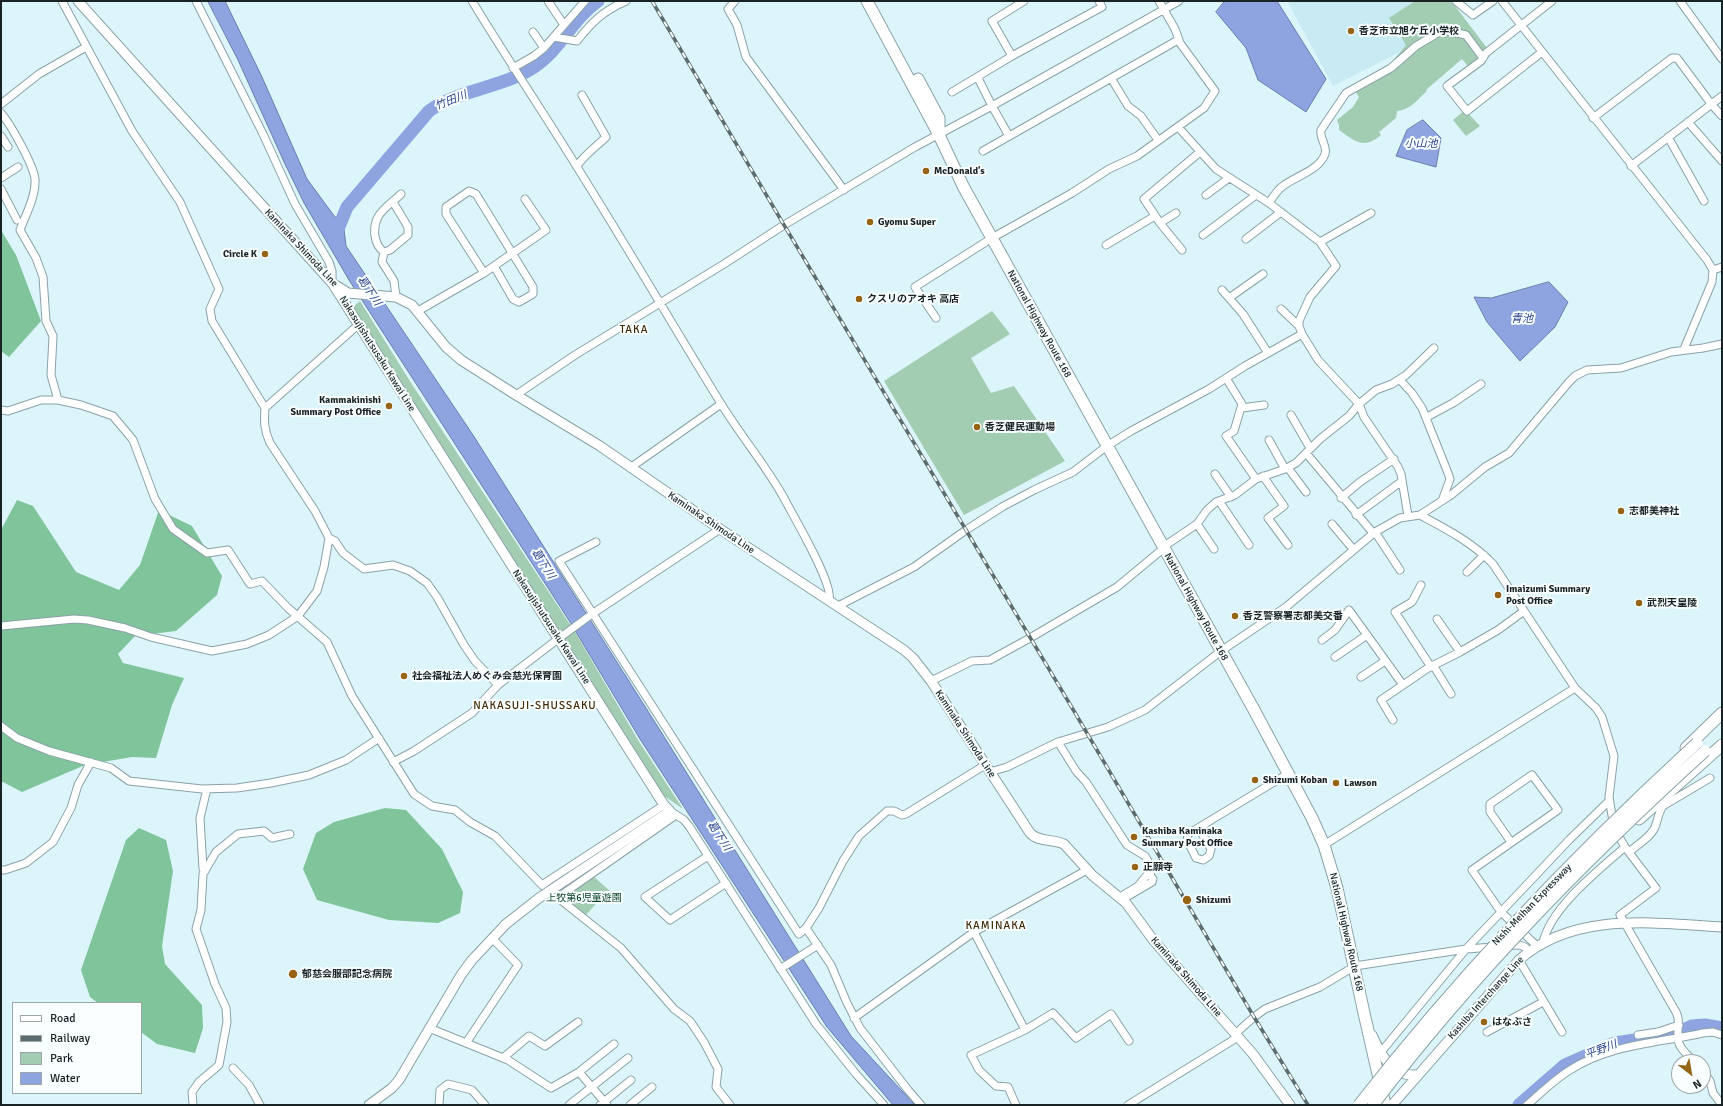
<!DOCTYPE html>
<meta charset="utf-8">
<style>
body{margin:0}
#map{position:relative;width:1723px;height:1106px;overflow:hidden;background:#dbf5fb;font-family:Signika,sans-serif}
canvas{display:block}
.frame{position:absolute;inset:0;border:2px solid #192325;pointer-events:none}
.legend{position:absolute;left:12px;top:1002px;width:130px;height:92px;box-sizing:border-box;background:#f9feff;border:1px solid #9fa6a8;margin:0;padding:5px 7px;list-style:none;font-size:12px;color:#192325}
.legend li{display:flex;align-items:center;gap:8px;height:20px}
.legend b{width:20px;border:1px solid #9fa6a8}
.north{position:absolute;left:1671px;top:1054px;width:40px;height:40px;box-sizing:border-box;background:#f9feff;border:1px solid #9fa6a8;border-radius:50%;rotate:149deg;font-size:11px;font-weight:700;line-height:16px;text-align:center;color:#192325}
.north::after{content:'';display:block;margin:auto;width:14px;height:18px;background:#956415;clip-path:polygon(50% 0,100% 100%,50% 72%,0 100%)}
</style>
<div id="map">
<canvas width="1723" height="1106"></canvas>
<div class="frame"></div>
<ul class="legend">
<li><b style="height:5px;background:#fff"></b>Road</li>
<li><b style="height:5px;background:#5c6c6f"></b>Railway</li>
<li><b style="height:11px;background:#a2cdb2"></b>Park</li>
<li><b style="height:11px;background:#8da4e1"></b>Water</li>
</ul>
<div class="north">N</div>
</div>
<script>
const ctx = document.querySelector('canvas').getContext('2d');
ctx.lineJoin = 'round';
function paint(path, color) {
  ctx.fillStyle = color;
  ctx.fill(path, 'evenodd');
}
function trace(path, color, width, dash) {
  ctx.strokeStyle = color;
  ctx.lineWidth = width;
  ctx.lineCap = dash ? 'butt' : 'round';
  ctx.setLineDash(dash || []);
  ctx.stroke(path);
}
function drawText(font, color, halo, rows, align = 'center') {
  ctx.font = font + ' Signika,"Noto Sans JP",sans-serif';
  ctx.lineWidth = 4;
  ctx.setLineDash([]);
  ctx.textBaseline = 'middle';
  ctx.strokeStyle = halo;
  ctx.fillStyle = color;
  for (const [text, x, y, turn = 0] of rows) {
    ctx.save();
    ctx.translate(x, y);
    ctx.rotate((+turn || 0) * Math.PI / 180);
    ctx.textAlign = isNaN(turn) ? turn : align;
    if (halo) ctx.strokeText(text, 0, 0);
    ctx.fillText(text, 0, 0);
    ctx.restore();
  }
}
const built = new Path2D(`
 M1287 1H1415L1389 18 1407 44 1398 53 1333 86Z`);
const green = new Path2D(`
 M1415 1H1450L1455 6 1487 48 1482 52 1479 59 1468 66 1462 59 1427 89 1426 92C1417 100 1410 110 1397 111L1396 118 1379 132 1381 135C1363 150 1355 141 1339 130V125L1337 120 1353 107 1359 97 1352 86 1385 70 1406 45 1389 18Z
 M1465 110 1480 126 1466 136 1453 120Z
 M360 301 413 386 575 632 638 740 683 809 660 793 354 309V306Z
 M992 311 1010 334 971 358 991 393 1014 386 1065 461 964 515 884 381Z
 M593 876 610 891 604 895 585 916 562 897Z`);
const forest = new Path2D(`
 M1 230 16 255 41 321 9 357 1 351Z
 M17 500 33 506 76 572 119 590 140 565 159 510 192 526 222 576 217 595 176 631 135 636 118 654 123 663 184 678 172 705 156 758 132 757 85 765 22 792 1 781V530Z
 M385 808 406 810 442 849 463 892 460 913 438 923 389 920 317 900 303 869 316 833 334 822Z
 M139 828 166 840 173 871 162 946 165 964 202 1005 203 1028 195 1053 157 1044 141 1032V1003H98L90 997 81 970 126 840Z`);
const water = new Path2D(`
 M208 1H225L262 77 307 179 335 217 346 219 344 229 346 246 473 435 658 727 851 1036 915 1105H893L827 1027 640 739 570 622 349 280 304 203 285 164 238 60Z
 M1225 1H1277L1326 79 1306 112 1258 80 1246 48 1216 12Z
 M1423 120 1441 138 1436 167 1396 156 1407 130Z
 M1549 282 1568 302 1555 327 1520 361 1487 322 1474 297 1491 298Z`);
const river = new Path2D(`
 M336 234 347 207 429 111C460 89 502 88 534 67 561 49 572 19 598 1
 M1519 1105 1565 1065 1615 1043 1674 1034 1692 1026 1705 1025 1722 1028`);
const minor = new Path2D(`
 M62 1 132 131 180 202 219 289 210 309 212 321 265 408
 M196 1 263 134 295 204 329 262 332 271V283
 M472 1C506 57 543 112 577 167 626 245 672 324 720 402 740 435 765 464 784 498 793 516 834 584 829 600
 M548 1 564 25
 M735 1 728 9 737 25 746 57 844 190
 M1456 1 1473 15 1493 1
 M1502 1 1707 260 1713 270 1712 282 1684 349
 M1680 1 1722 59
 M533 32 544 48
 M554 37 577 41C592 22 603 11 626 1
 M1542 52 1467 111 1447 86 1481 61 1486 53 1552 1
 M1012 56 992 21 1024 1
 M513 68 534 56 544 48 585 1
 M978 78 992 106 1009 136
 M1111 78 1128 106 1141 116 1158 140
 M952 92 1012 56 1102 7 1099 1
 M1 104 39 74 86 47
 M1 113C11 125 33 164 35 179 36 196 26 214 20 230L36 258 43 277 46 321 53 336 51 375 58 400
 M1593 118 1672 58H1677L1712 105 1722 116
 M1688 122 1722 161
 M1178 127 1216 169 1269 203 1320 242 1336 266 1310 297 1299 321V326L1302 334 1318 360 1359 404 1364 417 1398 467 1401 474 1408 516
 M1 136 8 147
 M1668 137 1704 201
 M983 151 1178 40
 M577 166C584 155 596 147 606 137L582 95
 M1631 166 1722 96
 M1 178 18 167
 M1 189 17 220
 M1206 195 1229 178
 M393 202 408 227V235L390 250 384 252C374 245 372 228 378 217 381 210 395 200 401 194
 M1269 203C1273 197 1277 190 1283 186 1294 177 1320 170 1325 154 1328 146 1319 139 1321 130L1346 93 1391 68 1416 46 1443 30 1466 35 1483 58
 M1160 223 1176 213
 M1203 235 1256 195
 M1246 239 1281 212
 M1320 242 1371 213
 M1106 245 1155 216
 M1182 250 1160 223 1144 199 1200 152
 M384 252 382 262 394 281 396 297
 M1713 270 1722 267
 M484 273 446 214V207L469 191 476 194 533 287V294L519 302 513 299 494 266
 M1222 290 1243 314 1268 353
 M1229 298 1263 274
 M1281 309 1299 326
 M418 311 484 273 546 230 525 199
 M936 318 915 287 992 238 1072 193 1109 169 1137 156 1204 108 1215 91 1180 43 1175 29 1159 1
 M1226 378 1242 404 1234 431 1226 436 1256 479
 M1400 380 1412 393 1422 408 1448 473 1450 479 1442 501
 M516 395 575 355 724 264 784 225 915 147 992 106 1179 1
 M1242 408 1264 405
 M1 410 8 411 41 400H58L81 405 113 416 133 440 155 499 173 529 207 553 228 550 250 584 262 581 288 608 327 642 352 696 414 794 432 806 455 810 470 822 495 836 542 885 621 948 674 1009 690 1021 704 1042 718 1069 716 1087 730 1105
 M1291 415 1310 448
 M1427 417 1453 403 1481 384
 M1269 440 1285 469
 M1306 453 1373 533
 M630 468 721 404
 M1288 468 1306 492
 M1215 474 1231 497
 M1263 476 1284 506 1268 518 1288 545
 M1341 498 1360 482 1394 459
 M1219 501 1249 545
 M1356 515 1402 481
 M1420 515C1446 529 1472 542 1493 564L1575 688 1596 708 1602 717 1614 756 1609 797 1614 828 1625 847 1656 888 1620 915 1676 1012C1681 1021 1677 1028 1678 1038 1678 1048 1688 1055 1694 1062
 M1197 524 1214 549
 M1332 524 1353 549
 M1375 532 1400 570
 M329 538 335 541 343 553 364 569 393 565 410 571 427 583 437 597 464 645 475 661 498 685
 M596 542 559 561 799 934 806 928 831 965 847 1003 860 1028 908 1090 921 1105
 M1163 547 1197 524 1207 510 1216 502 1235 495 1256 479 1285 469 1296 463 1320 439 1349 416 1359 404 1376 390 1392 384 1406 375 1434 348
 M1467 572 1484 555
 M1421 585 1412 602 1395 612 1431 667
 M838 606 914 567 966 530 1002 507 1034 490 1073 472 1107 446 1131 431 1209 389 1245 366 1302 334
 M1437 619 1460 652
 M1 626 74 619 88 620 125 628 151 637 212 651 247 644 269 635 298 616 317 591 324 567 329 538 315 511 270 443C264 430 264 421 265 408L358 325
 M1322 640 1335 630 1349 610 1403 685
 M1335 657 1367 635
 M1433 665 1451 694
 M1361 677 1385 661
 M931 681 972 661 990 660 1030 638 1117 587 1164 548
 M1393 720 1381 700 1428 668 1460 652 1498 630 1524 611
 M1 726 17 738 49 751 111 768 129 781 202 789 237 788 271 783 309 775 346 760 379 738
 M1058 742 1076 771 1086 782 1127 845 1145 856 1152 868 1150 875
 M393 762 414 751 472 713 498 685 558 639 592 614 720 529
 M990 772 1007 767 1058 742 1108 727 1145 710 1221 651 1286 607 1375 532 1400 518 1420 515 1451 495 1485 467 1509 453 1569 382 1575 376 1587 370 1621 368 1671 352 1703 348 1722 344
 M670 811 684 820 689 826 816 1024 856 1074 884 1105
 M1205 824 1201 832 1211 849 1209 856 1203 860 1196 858 1187 840 1188 834 1289 773
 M1511 842 1490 812V804L1532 775 1558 810 1472 870 1501 912 1537 946
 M1324 845 1575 688
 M1629 852C1637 845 1651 837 1655 827 1658 820 1658 813 1663 806L1710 778
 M708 856 645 897 670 920 726 883
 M1 870H5L26 863 53 842 71 808 78 785 91 762
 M205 871 203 869 200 818 207 789
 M542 885 664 805
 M1120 897 1138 886 1147 875H1150L1153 879 1152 882 1123 899
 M557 898 676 815
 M806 928 819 908 843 861 859 836 887 811H894L902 815 906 814 985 765
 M974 932 1025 1030
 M1543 943C1550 908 1599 870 1625 847
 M1506 946C1516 945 1523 943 1529 951
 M1519 960 1562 1032
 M780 969 818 945
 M854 1018 974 932 1087 870
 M429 1028 508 1060 551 1088 579 1072 607 1105
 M1487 1032 1543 1002
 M1235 1034 1254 1017 1265 1009 1320 987 1355 966 1466 949 1494 947
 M1638 1035 1658 1032 1679 1025
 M466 1043 518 965 492 938
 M1381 1052 1466 949 1569 840 1609 801
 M503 1058 529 1036 545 1046 578 1022
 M233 1068 249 1085 260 1105
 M1703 1071 1710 1081 1713 1093 1722 1105
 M579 1072 614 1044
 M193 1105 192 1092 199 1082 219 1065 227 1022 226 1008 215 984 196 929 201 910 203 874 216 852 238 834 264 831 272 838 290 834
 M439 1105 440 1090 448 1084 472 1090 485 1105
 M569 1105 628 1058
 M600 1105 631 1080
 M630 1105 652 1087
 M1016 1105 1008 1087 996 1086 979 1070 971 1055 1025 1030 1053 1013 1076 1038 1111 1014 1129 1041
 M1128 1105 1238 1037
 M1527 1105C1541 1093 1555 1079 1570 1070 1610 1044 1659 1043 1703 1033L1713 1032 1722 1035`);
const major = new Path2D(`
 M78 1 332 283 348 293 396 297 412 305 446 347 461 360 516 395 600 446 720 529 904 650 913 658 931 681 1030 833C1038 842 1053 839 1064 844L1092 875 1126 903 1154 941 1253 1054 1290 1105
 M334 286 664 805 670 811 572 876
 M1372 1035C1378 1049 1388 1070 1405 1074 1409 1075 1413 1075 1418 1075
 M369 1105 392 1088 399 1080 461 975 472 960 506 924
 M1392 1105 1519 960C1574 911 1654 923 1722 927`);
const highway = new Path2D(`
 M867 1 939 135 963 186 1253 708 1312 818 1324 845 1337 888 1364 1013 1385 1105
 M918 79 939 118V133
 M1686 748 1722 713
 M1639 819 1722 745`);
const rail = new Path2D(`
 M652 1 784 225 1071 706 1254 1017 1308 1105`);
const majorBridge = new Path2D(`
 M506 924 539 898 572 876`);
const highwayBridge = new Path2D(`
 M1359 1105C1461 974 1575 855 1697 743
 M1373 1105C1472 975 1584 861 1705 751`);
const markers = [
 [1351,31,4,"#956415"],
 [926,171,4,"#956415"],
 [870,222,4,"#956415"],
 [265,254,4,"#956415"],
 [859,299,4,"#956415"],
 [389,406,4,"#956415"],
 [977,427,4,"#956415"],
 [1621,511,4,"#956415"],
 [1498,595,4,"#956415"],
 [1639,603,4,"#956415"],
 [1235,616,4,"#956415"],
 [404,676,4,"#956415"],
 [1255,780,4,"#956415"],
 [1336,783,4,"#956415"],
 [1134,837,4,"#956415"],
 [1135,867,4,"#956415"],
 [1187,900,5,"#956415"],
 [293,974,5,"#956415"],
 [1484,1022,4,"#956415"]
];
const poiNames = [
 ["香芝市立旭ケ丘小学校",1359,31],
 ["McDonald's",934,171],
 ["Gyomu Super",878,222],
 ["Circle K",257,254,"right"],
 ["クスリのアオキ 高店",867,299],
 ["Kammakinishi",381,400,"right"],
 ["Summary Post Office",381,412,"right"],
 ["香芝健民運動場",985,427],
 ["志都美神社",1629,511],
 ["Imaizumi Summary",1506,589],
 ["Post Office",1506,601],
 ["武烈天皇陵",1647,603],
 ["香芝警察署志都美交番",1243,616],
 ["社会福祉法人めぐみ会慈光保育園",412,676],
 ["Shizumi Koban",1263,780],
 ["Lawson",1344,783],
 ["Kashiba Kaminaka",1142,831],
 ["Summary Post Office",1142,843],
 ["正願寺",1143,867],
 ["Shizumi",1196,900],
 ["郁慈会服部記念病院",302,974],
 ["はなぶさ",1492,1022]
];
const streetNames = [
 ["Kaminaka Shimoda Line",301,248,47],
 ["National Highway Route 168",1039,324,61],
 ["Nakasujishutsusaku Kawai Line",377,354,58],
 ["Kaminaka Shimoda Line",711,523,34],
 ["National Highway Route 168",1196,607,61],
 ["Nakasujishutsusaku Kawai Line",551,627,57],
 ["Kaminaka Shimoda Line",965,734,57],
 ["Nishi-Meihan Expressway",1532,905,-46],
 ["National Highway Route 168",1346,932,77],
 ["Kaminaka Shimoda Line",1186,977,49],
 ["Kashiba Interchange Line",1486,998,-48]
];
const parkNames = [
 ["上牧第6児童遊園",584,898]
];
const waterNames = [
 ["竹田川",451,101,-22],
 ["小山池",1421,144],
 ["葛下川",369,291,56],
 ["青池",1522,319],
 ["葛下川",543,564,58],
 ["葛下川",719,836,57],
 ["平野川",1601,1050,-21]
];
const neighbourhoodNames = [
 ["TAKA",634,330],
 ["NAKASUJI-SHUSSAKU",535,706],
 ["KAMINAKA",996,926]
];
paint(built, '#c8ebf3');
paint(green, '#a2cdb2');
paint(forest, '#7fc49a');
paint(water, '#8da4e1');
trace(water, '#6a7da9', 1);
trace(river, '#8da4e1', 13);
trace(minor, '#8aa2a7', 9);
trace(major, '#8aa2a7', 11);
trace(highway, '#8aa2a7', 13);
trace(minor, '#fff', 7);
trace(major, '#fff', 9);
trace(highway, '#fff', 11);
trace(rail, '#5c6c6f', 3.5);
trace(rail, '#f9feff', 2, [6]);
trace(majorBridge, '#8aa2a7', 11, []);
trace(highwayBridge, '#8aa2a7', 13, []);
trace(majorBridge, '#fff', 9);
trace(highwayBridge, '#fff', 11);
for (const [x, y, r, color] of markers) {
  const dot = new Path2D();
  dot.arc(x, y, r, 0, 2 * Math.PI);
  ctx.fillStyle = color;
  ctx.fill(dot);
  trace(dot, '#f9feff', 1.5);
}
drawText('bold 10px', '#192325', '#f9feff', poiNames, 'left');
drawText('10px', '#192325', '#f9feff', streetNames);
drawText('10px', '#023d22', '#f9feff', parkNames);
drawText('italic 11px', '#2b4088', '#f9feff', waterNames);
ctx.letterSpacing = '1px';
drawText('11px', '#402904', '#f9feff', neighbourhoodNames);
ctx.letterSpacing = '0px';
</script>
